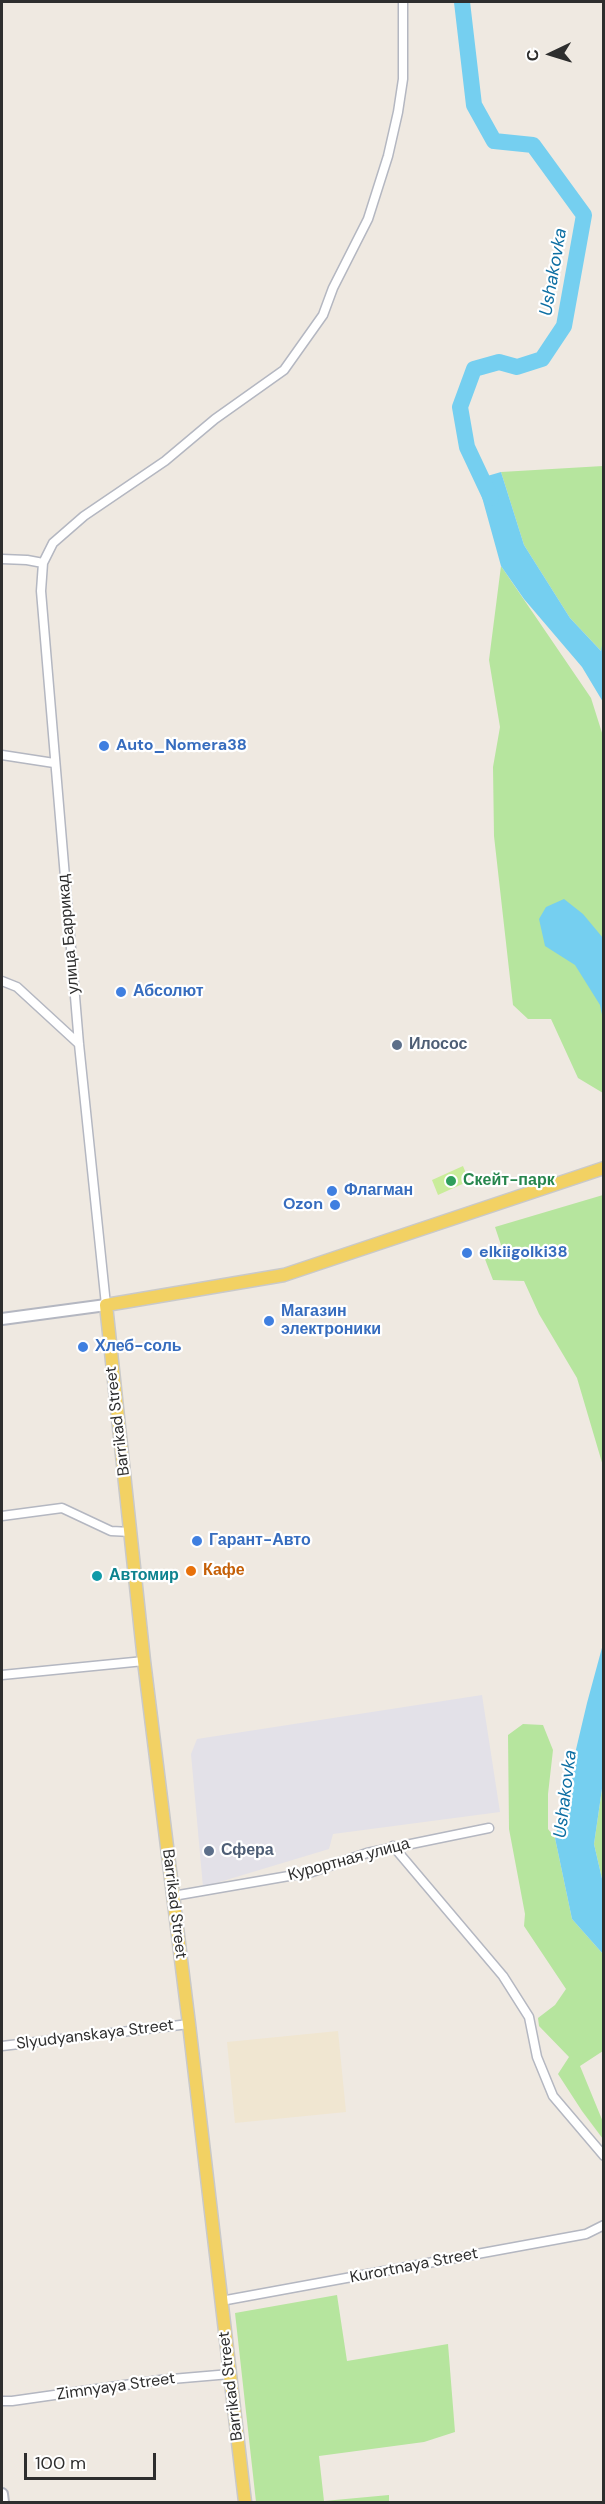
<!DOCTYPE html>
<meta charset="utf-8">
<style>
body{margin:0}
#map{position:relative;width:605px;height:2504px;overflow:hidden;background:#efe9e1;font-family:"DM Sans",sans-serif}
canvas{display:block}
.frame{position:absolute;inset:0;border:3px solid #2e2e2e;pointer-events:none}
.north{position:absolute;left:521px;top:24px;width:60px;height:60px;-webkit-text-stroke:4px #fff;paint-order:stroke;rotate:266deg;font-size:16px;font-weight:700;line-height:24px;text-align:center;color:#2e2e2e}
.north::after{content:'';display:block;margin:auto;width:21px;height:27px;background:#2e2e2e;clip-path:polygon(50% 0,100% 100%,50% 72%,0 100%)}
.scale{position:absolute;left:24px;top:2453px;width:132px;height:27px;box-sizing:border-box;border:3px solid #2e2e2e;border-top:0;padding-left:8px;font-size:18px;line-height:21px;white-space:nowrap;color:#2e2e2e;-webkit-text-stroke:4px #fff;paint-order:stroke}
</style>
<div id="map">
<canvas width="605" height="2504"></canvas>
<div class="frame"></div>
<div class="north">С</div>
<div class="scale">100 m</div>
</div>
<script>
const ctx = document.querySelector('canvas').getContext('2d');
ctx.lineJoin = 'round';
function paint(path, color) {
  ctx.fillStyle = color;
  ctx.fill(path, 'evenodd');
}
function trace(path, color, width, dash) {
  ctx.strokeStyle = color;
  ctx.lineWidth = width;
  ctx.lineCap = dash ? 'butt' : 'round';
  ctx.setLineDash(dash || []);
  ctx.stroke(path);
}
function drawText(font, color, halo, rows, align = 'center') {
  ctx.font = font + ' "DM Sans",sans-serif';
  ctx.lineWidth = 4.5;
  ctx.setLineDash([]);
  ctx.textBaseline = 'middle';
  ctx.strokeStyle = halo;
  ctx.fillStyle = color;
  for (const [text, x, y, turn = 0] of rows) {
    ctx.save();
    ctx.translate(x, y);
    ctx.rotate((+turn || 0) * Math.PI / 180);
    ctx.textAlign = isNaN(turn) ? turn : align;
    if (halo) ctx.strokeText(text, 0, 0);
    ctx.fillText(text, 0, 0);
    ctx.restore();
  }
}
const industrial = new Path2D(`
 M482 1695 500 1812 333 1834 329 1849 203 1887 191 1754 197 1739Z`);
const education = new Path2D(`
 M338 2031 346 2112 235 2123 227 2042Z`);
const green = new Path2D(`
 M603 466 604 640 602 652 570 618 524 545 501 472Z
 M501 566 591 698 603 736V1093L578 1078 551 1019H528L513 1005 494 836 493 767 500 727 489 660Z
 M603 1195H604L603 1466 577 1378 539 1314 524 1281 493 1280 483 1254 503 1251 495 1227Z
 M523 1724 543 1725 553 1750 548 1794V1829L555 1838 572 1919 603 1954V2051L580 2066 603 2122V2139L582 2111 558 2074 569 2057 539 2026 538 2018 555 2005 566 1989 524 1926 525 1914 509 1829 508 1735Z
 M603 1782V1883L594 1844Z
 M337 2295 347 2361 448 2344 455 2432 424 2442 319 2456 324 2501 389 2495V2502H256L235 2313Z`);
const pitch = new Path2D(`
 M463 1166 469 1181 438 1195 432 1180Z`);
const water = new Path2D(`
 M501 472 524 545 570 618 601 651 603 640V702L582 667 524 599 501 566 477 479Z
 M564 899 583 914 603 938V1020L600 1005 575 965 545 946 539 919 546 907Z
 M603 1644V1782L594 1844 603 1883V1954L572 1919 555 1838 587 1703Z`);
const river = new Path2D(`
 M462 2 474 105 494 141 533 145 584 215 564 326 542 359 517 367 499 362 474 369 460 407 467 447 491 498`);
const minor = new Path2D(`
 M2 559 27 560 43 563
 M2 755 54 763
 M2 981 17 987 79 1044
 M106 1305 79 1044 41 591 43 563 53 543 84 516 165 461 215 419 284 370 323 315 333 288 368 219 388 156 398 112 403 79V2
 M2 1516 62 1508 111 1531 131 1532
 M2 1675 144 1661
 M393 1846 503 1976 529 2017 537 2057 553 2096 604 2156
 M173 1896 312 1872 367 1853 489 1828
 M2 2046 189 2024
 M221 2301 586 2234 604 2225
 M2 2401H12L160 2380 230 2374`);
const tertiary = new Path2D(`
 M2 1319 106 1305
 M2 2494 3 2502`);
const primary = new Path2D(`
 M245 2502 189 2024 144 1661 106 1305 284 1275 604 1168`);
const markers = [
 [104,746,6,"#3f7fe0"],
 [121,992,6,"#3f7fe0"],
 [397,1045,6,"#5c6f8a"],
 [451,1181,6,"#2e9e5b"],
 [332,1191,6,"#3f7fe0"],
 [335,1205,6,"#3f7fe0"],
 [467,1253,6,"#3f7fe0"],
 [269,1321,6,"#3f7fe0"],
 [83,1347,6,"#3f7fe0"],
 [197,1541,6,"#3f7fe0"],
 [191,1571,6,"#e8710a"],
 [97,1576,6,"#0f9aa8"],
 [209,1851,6,"#5c6f8a"]
];
const shopNames = [
 ["Auto_Nomera38",116,746],
 ["Абсолют",133,992],
 ["Флагман",344,1191],
 ["Ozon",323,1205,"right"],
 ["elkiigolki38",479,1253],
 ["Магазин",281,1312],
 ["электроники",281,1330],
 ["Хлеб-соль",95,1347],
 ["Гарант-Авто",209,1541]
];
const streetNames = [
 ["улица Баррикад",69,934,-95],
 ["Barrikad Street",118,1421,-97],
 ["Курортная улица",349,1860,-15],
 ["Barrikad Street",174,1904,83],
 ["Slyudyanskaya Street",95,2035,-7],
 ["Kurortnaya Street",414,2266,-11],
 ["Barrikad Street",231,2386,-97],
 ["Zimnyaya Street",116,2387,-8]
];
const serviceNames = [
 ["Илосос",409,1045],
 ["Сфера",221,1851]
];
const leisureNames = [
 ["Скейт-парк",463,1181]
];
const foodNames = [
 ["Кафе",203,1571]
];
const cultureNames = [
 ["Автомир",109,1576]
];
const waterNames = [
 ["Ushakovka",554,272,-80],
 ["Ushakovka",566,1794,-83]
];
paint(industrial, '#e3e1e8');
paint(education, '#f0e6d1');
paint(green, '#b6e59e');
paint(pitch, '#c9ec9a');
paint(water, '#75cff0');
trace(river, '#75cff0', 16);
trace(minor, '#b4b7c1', 11);
trace(tertiary, '#b4b7c1', 14);
trace(primary, '#c9c9c9', 15);
trace(minor, '#fff', 8);
trace(tertiary, '#fff', 10);
trace(primary, '#f2d163', 12);
for (const [x, y, r, color] of markers) {
  const dot = new Path2D();
  dot.arc(x, y, r, 0, 2 * Math.PI);
  ctx.fillStyle = color;
  ctx.fill(dot);
  trace(dot, '#fff', 2);
}
drawText('bold 16px', '#366cbe', '#fff', shopNames, 'left');
drawText('16px', '#2e2e2e', '#fff', streetNames);
drawText('bold 16px', '#4e5e75', '#fff', serviceNames, 'left');
drawText('bold 16px', '#27864d', '#fff', leisureNames, 'left');
drawText('bold 16px', '#c56008', '#fff', foodNames, 'left');
drawText('bold 16px', '#0d838f', '#fff', cultureNames, 'left');
drawText('italic 18px', '#0d6fa3', '#fff', waterNames);
</script>
